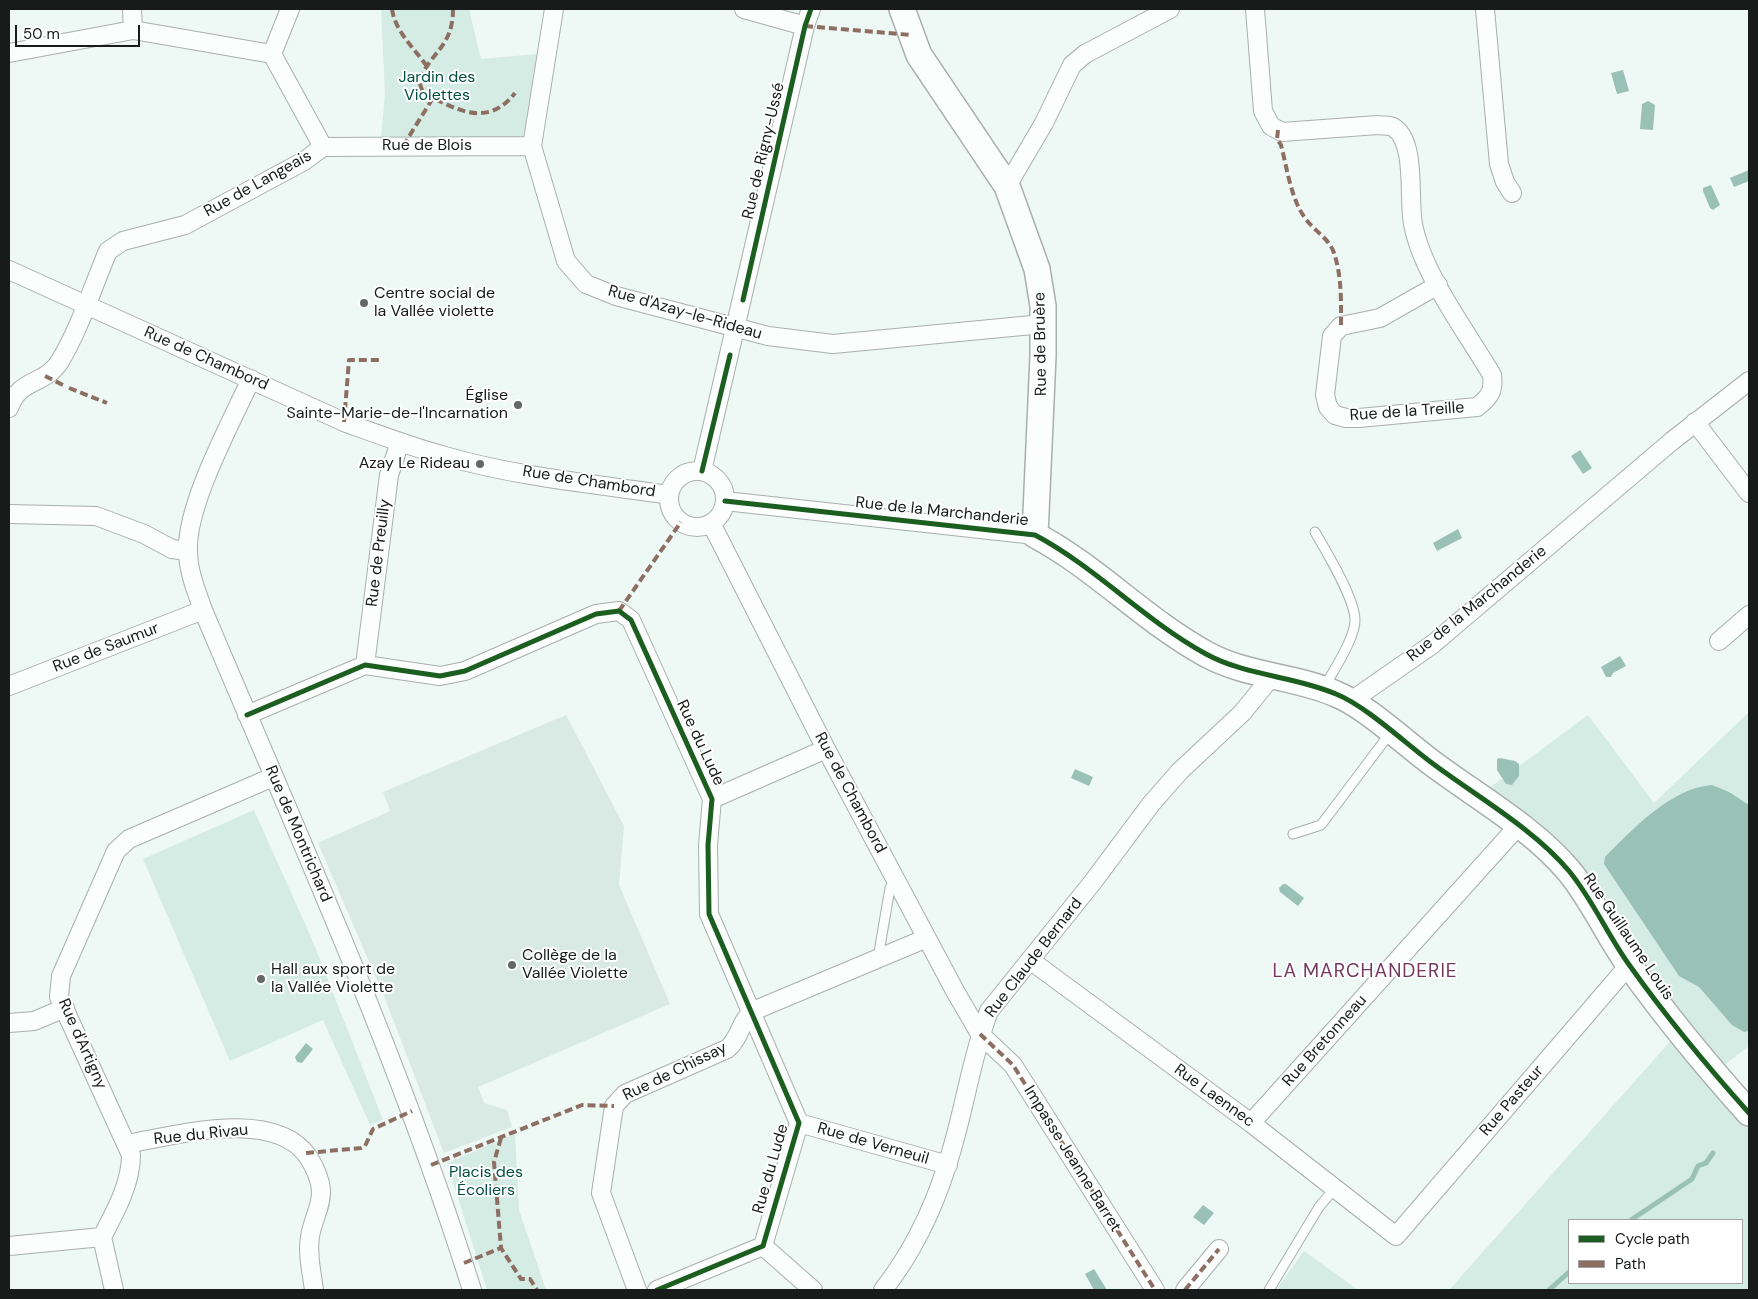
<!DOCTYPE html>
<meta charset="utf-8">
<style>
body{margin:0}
#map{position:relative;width:1758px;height:1299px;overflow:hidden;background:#eef8f4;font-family:"DM Sans",sans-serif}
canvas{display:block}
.frame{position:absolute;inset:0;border:10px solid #171c1a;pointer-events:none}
.legend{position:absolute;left:1568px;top:1219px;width:175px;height:65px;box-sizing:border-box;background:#fff;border:1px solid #a2a4a3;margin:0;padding:6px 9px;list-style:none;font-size:15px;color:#171c1a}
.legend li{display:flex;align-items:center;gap:10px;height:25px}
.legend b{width:25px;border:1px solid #a2a4a3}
.scale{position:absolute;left:15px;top:25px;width:125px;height:22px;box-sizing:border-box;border:2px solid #171c1a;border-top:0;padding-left:6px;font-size:15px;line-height:18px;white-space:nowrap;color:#171c1a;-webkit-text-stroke:4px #fff;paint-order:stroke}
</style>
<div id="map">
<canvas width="1758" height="1299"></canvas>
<div class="frame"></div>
<ul class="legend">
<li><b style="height:6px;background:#1b5e20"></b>Cycle path</li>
<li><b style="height:6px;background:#8d6e63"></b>Path</li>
</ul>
<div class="scale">50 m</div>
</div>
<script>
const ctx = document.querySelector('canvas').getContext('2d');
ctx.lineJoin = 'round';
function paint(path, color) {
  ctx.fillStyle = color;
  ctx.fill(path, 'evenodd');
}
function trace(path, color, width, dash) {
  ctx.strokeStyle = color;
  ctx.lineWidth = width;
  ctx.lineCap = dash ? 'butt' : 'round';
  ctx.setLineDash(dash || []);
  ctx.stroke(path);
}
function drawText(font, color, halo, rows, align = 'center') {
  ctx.font = font + ' "DM Sans",sans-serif';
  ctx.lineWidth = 4;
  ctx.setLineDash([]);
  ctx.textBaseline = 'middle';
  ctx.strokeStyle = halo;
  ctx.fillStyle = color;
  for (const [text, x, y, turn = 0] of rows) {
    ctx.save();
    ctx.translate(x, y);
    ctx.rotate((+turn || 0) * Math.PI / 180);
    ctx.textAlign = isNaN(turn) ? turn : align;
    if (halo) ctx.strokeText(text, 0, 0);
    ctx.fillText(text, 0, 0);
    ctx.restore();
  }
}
const built = new Path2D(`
 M566 715 624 826 619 885 670 1004 478 1087 484 1103 507 1110 512 1127 444 1153 386 1001 318 843 390 811 383 792Z`);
const green = new Path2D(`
 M381 9H469L481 59 538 54 523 139 381 138 385 94Z
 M1749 712V1046L1714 1073 1590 903 1477 797 1588 715 1654 803Z
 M254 810 311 937 383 1120 370 1125 323 1020 230 1061 143 859Z
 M1675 1036 1749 1123V1290H1449ZM1569 1220H1742V1283H1569Z
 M515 1134 519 1210 546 1290H487L447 1163Z
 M1304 1251 1358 1290H1276Z`);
const water = new Path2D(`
 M1623 70 1629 91 1617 94 1611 73Z
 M1648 101 1655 105 1653 130 1640 129 1642 104Z
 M1749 170V181L1734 187 1730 178Z
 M1711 185 1720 205 1713 210 1710 208 1703 191V188Z
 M1580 450 1592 468 1583 474 1571 456Z
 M1458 529 1462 538 1437 551 1433 543Z
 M1620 656 1626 666 1613 673 1611 677H1606L1601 667Z
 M1500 758 1515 761 1519 764V776L1512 785 1506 784 1497 770V759Z
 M1075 769 1093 777 1089 786 1071 778Z
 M1712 785 1729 792 1749 805V1031L1744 1032 1732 1025 1699 987 1679 976 1604 864 1605 857C1633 829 1671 788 1712 785Z
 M1283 884H1286L1304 898 1298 906 1280 892 1279 888Z
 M306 1043 313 1049 302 1063 297 1062 295 1057Z
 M1203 1205 1214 1213 1204 1225 1193 1217Z
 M1094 1269 1107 1290H1094L1085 1274Z`);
const stream = new Path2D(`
 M1631 1220 1692 1179 1698 1166 1706 1163 1713 1153
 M1549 1290 1569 1272`);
const lane = new Path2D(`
 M1315 532C1326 551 1354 597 1355 619 1356 637 1333 671 1324 688
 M1293 834 1321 825 1391 732
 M878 958 890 888 896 880
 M1269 1290 1319 1207 1335 1188`);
const street = new Path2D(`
 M132 9 133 30
 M554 9 532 146 566 261 586 284 616 296 768 336 833 344 1043 324
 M744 9 805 26
 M1255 9 1263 111 1271 126 1282 132 1378 125C1382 126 1389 125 1393 127 1417 141 1408 199 1413 224 1422 273 1466 331 1492 375 1494 391 1490 397 1477 407L1359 418H1346L1335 415 1328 407 1325 395 1332 336 1341 326 1380 318 1438 285
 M1485 9 1499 164 1505 182 1512 193
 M9 53 133 30 272 54 323 147 304 161 185 225 123 241 108 251C93 286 80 328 60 361 45 386 20 377 9 408
 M272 54 290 9
 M323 147 532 146
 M1007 186 1044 123 1072 65 1085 54 1170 9
 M9 270 344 422C377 434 411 447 445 456 517 477 595 484 669 495
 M251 379C231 423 186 505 188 551 188 571 196 590 203 610 298 835 399 1057 472 1290
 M1695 422 1749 493
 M702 471 805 26 811 9
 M669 499a28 28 0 1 1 56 0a28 28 0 1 1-56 0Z
 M725 501 1035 535
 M9 514 96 516 144 534 172 549 188 551
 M711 523 826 749 955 991 980 1034 1013 1065 1155 1290
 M1719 641 1749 615
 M365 665 389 475 400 442
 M9 686 203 610
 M1351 701 1433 644 1672 441 1749 381
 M247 715 365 665 440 676 465 671 596 614 619 611 631 620 712 799 708 845 709 914 799 1123 763 1246 657 1290
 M712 799 826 749
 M1030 960 1251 1123 1396 1236 1629 965
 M9 1023 34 1021 65 1008
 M799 1123 948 1165
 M1251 1123 1519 825
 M127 1144C177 1135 276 1107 309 1158 315 1168 320 1178 321 1190 322 1206 312 1221 310 1237 307 1254 312 1274 314 1290
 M9 1246 102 1237
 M763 1246 813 1290
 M114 1290 102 1237C115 1212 131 1184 131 1155L59 997 61 976 116 851 129 839 273 777
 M637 1290 601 1193 614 1106 625 1094 727 1049C740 1039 740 1021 753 1011L927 938
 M883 1290C912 1253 933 1210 947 1165 964 1115 970 1061 989 1011L1092 883 1151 804 1180 771 1242 713 1273 675
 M1185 1290 1219 1249`);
const secondary = new Path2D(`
 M902 9 919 55 1007 186 1037 269 1043 306V356L1035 535C1097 568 1144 620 1206 654 1246 676 1295 676 1336 694 1366 706 1405 743 1432 763 1476 796 1534 829 1569 871 1593 900 1608 936 1630 966 1667 1018 1707 1066 1749 1113`);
const quiet = new Path2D(`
 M392 9C395 31 413 47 426 65
 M453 9C453 47 432 50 419 81L423 93C456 109 487 129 515 93
 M805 26 911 35
 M1278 130 1277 139 1281 145C1287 168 1291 199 1305 218 1314 231 1329 238 1334 253 1342 277 1341 302 1341 326
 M403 146 433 98
 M45 376 63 385
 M69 388 107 403
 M344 422 349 360H379
 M619 611 681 522
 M980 1034 1013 1065 1155 1290
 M501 1138 494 1162 501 1248 521 1279H530L537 1290
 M306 1153 361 1148 365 1146 373 1129 412 1111
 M431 1165 582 1105 614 1106
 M464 1263 501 1248
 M1185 1290 1219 1249`);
const cycleway = new Path2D(`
 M743 300 805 26 811 9
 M702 471 730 355
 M725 501 1035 535C1097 568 1144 620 1206 654 1246 676 1295 676 1336 694 1366 706 1405 743 1432 763 1476 796 1534 829 1569 871 1593 900 1608 936 1630 966 1667 1018 1707 1066 1749 1113
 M247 715 365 665 440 676 465 671 596 614 619 611 631 620 712 799 708 845 709 914 799 1123 763 1246 657 1290`);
const markers = [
 [364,303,5,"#626966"],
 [518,405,5,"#626966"],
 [480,464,5,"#626966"],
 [512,965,5,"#626966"],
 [261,979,5,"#626966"]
];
const parkNames = [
 ["Jardin des",437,78],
 ["Violettes",437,96],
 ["Placis des",486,1173],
 ["Écoliers",486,1191]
];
const streetNames = [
 ["Rue de Blois",427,146],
 ["Rue de Rigny-Ussé",764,151,-77],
 ["Rue de Langeais",258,184,-29],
 ["Rue d'Azay-le-Rideau",685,313,16],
 ["Rue de Bruère",1041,344,-91],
 ["Rue de Chambord",206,359,24],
 ["Rue de la Treille",1407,412,-4],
 ["Rue de Chambord",589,482,9],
 ["Rue de la Marchanderie",942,512,6],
 ["Rue de Preuilly",379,553,-83],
 ["Rue de la Marchanderie",1477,604,-39],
 ["Rue de Saumur",106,648,-21],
 ["Rue du Lude",700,743,65],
 ["Rue de Chambord",850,793,62],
 ["Rue de Montrichard",298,834,67],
 ["Rue Guillaume Louis",1628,937,56],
 ["Rue Claude Bernard",1034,958,-52],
 ["Rue Bretonneau",1325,1041,-48],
 ["Rue d'Artigny",82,1044,66],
 ["Rue de Chissay",675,1072,-26],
 ["Rue Laennec",1214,1096,36],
 ["Rue Pasteur",1512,1101,-49],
 ["Rue du Rivau",201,1135,-6],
 ["Rue de Verneuil",873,1144,16],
 ["Impasse Jeanne Barret",1072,1159,58],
 ["Rue du Lude",771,1169,-74]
];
const poiNames = [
 ["Centre social de",374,294],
 ["la Vallée violette",374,312],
 ["Église",508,396,"right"],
 ["Sainte-Marie-de-l'Incarnation",508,414,"right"],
 ["Azay Le Rideau",470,464,"right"],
 ["Collège de la",522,956],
 ["Vallée Violette",522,974],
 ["Hall aux sport de",271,970],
 ["la Vallée Violette",271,988]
];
const quarterNames = [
 ["LA MARCHANDERIE",1365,972]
];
paint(built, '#d9eae4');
paint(green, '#d5ece4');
paint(water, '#99c1b5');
trace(stream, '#99c1b5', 5);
trace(lane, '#a9afad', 11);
trace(street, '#a9afad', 20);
trace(secondary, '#a9afad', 28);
trace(lane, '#fcfefd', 9);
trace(street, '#fcfefd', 18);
trace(secondary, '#fcfefd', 25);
trace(quiet, '#8d6e63', 4, [8, 4]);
trace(cycleway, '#1b5e20', 5);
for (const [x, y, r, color] of markers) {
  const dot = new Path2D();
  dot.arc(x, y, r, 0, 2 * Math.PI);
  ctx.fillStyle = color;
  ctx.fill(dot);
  trace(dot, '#fff', 2);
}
drawText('16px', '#004f40', '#fff', parkNames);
drawText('16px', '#171c1a', '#fff', streetNames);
drawText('16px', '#171c1a', '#fff', poiNames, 'left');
ctx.letterSpacing = '1px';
drawText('19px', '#74375e', '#fff', quarterNames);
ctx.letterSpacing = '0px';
</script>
